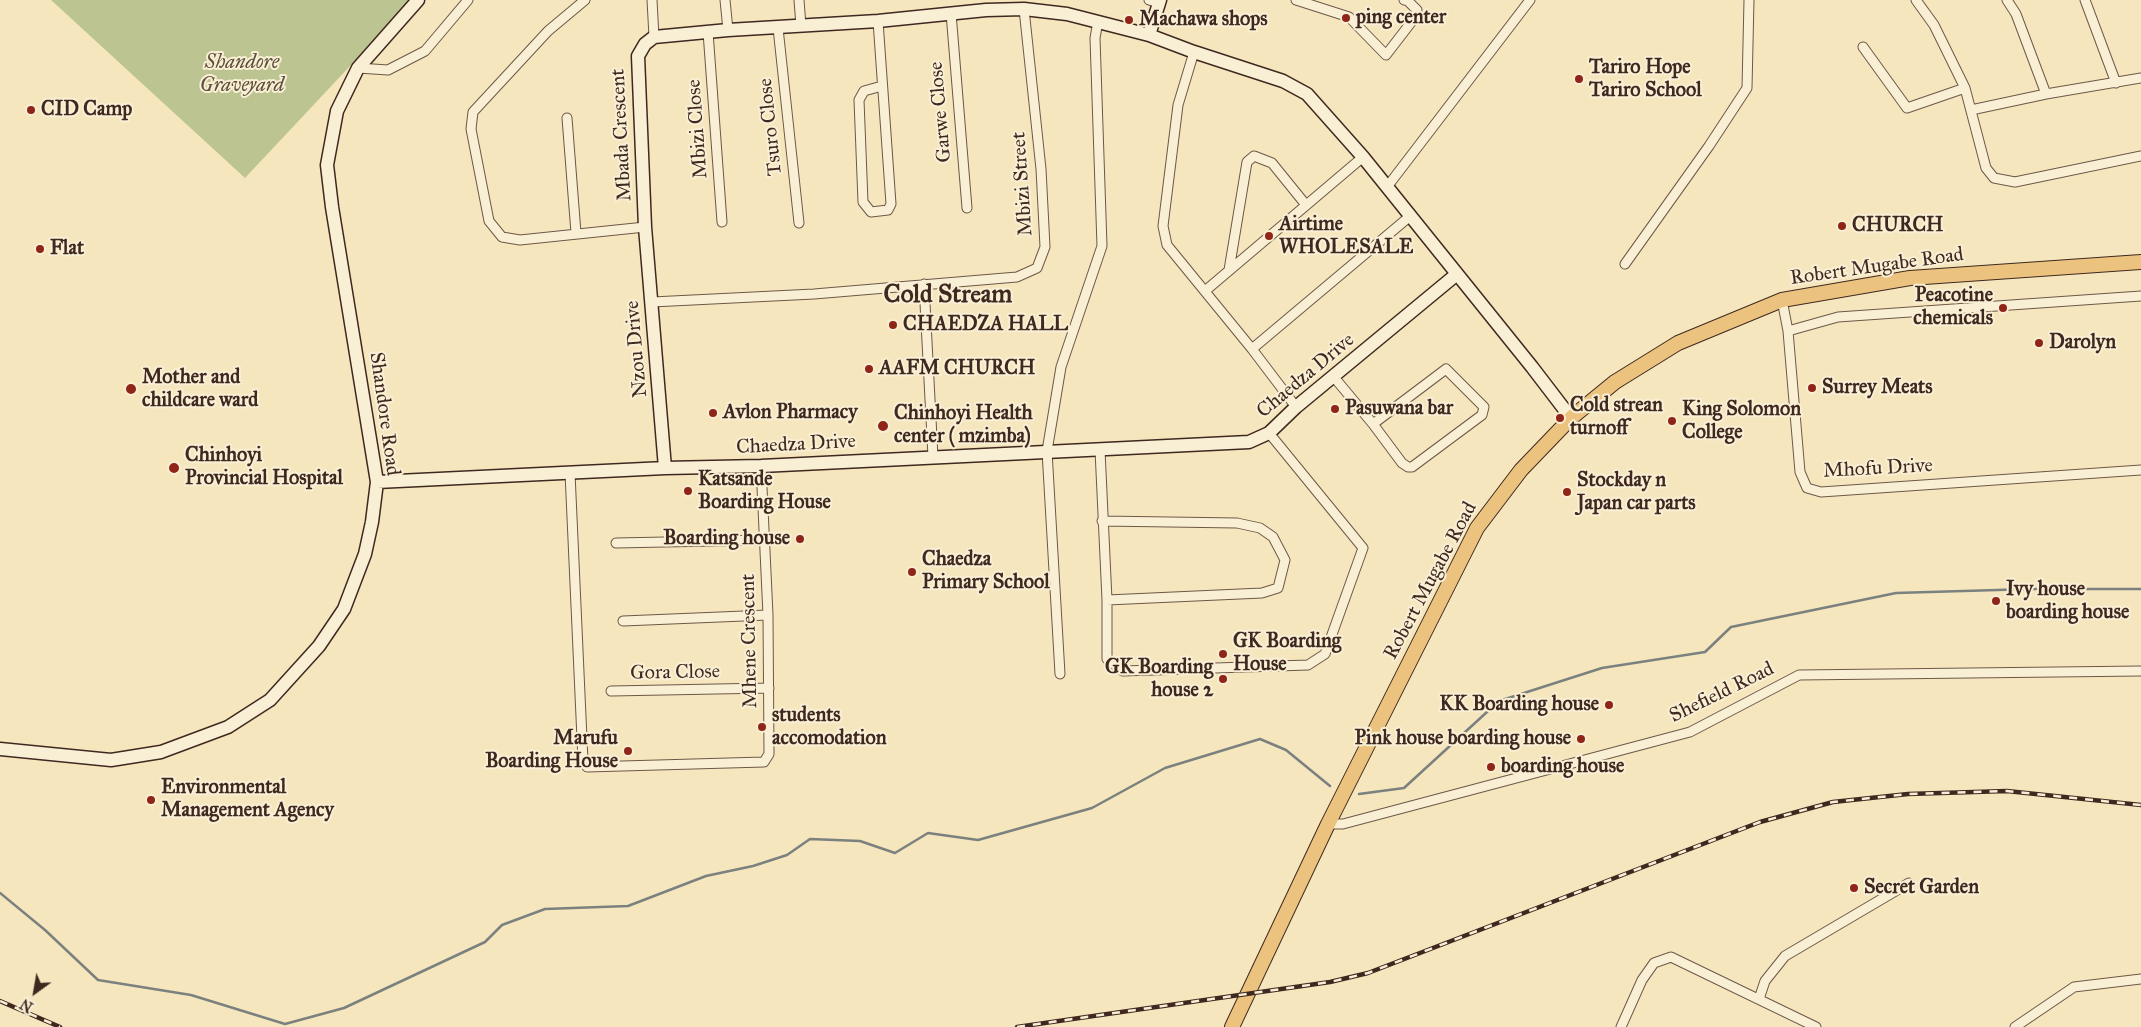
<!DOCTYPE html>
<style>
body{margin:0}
#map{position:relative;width:2141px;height:1027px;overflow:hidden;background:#f6e6be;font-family:"IM FELL Great Primer",serif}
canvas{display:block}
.north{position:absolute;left:10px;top:967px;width:50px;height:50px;-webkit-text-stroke:4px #f9efd5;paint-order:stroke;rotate:212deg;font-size:14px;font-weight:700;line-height:20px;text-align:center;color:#3f2820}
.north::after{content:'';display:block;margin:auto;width:18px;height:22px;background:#3f2820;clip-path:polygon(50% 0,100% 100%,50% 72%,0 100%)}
</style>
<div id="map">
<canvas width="2141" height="1027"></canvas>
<div class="north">N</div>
</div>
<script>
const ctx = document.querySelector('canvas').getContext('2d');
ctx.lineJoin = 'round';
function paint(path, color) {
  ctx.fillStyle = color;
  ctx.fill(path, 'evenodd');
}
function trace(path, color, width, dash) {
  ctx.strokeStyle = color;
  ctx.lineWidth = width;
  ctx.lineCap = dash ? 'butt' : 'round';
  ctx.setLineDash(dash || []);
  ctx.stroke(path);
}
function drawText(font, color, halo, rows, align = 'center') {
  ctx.font = font + ' "IM FELL Great Primer",serif';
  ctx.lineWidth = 4;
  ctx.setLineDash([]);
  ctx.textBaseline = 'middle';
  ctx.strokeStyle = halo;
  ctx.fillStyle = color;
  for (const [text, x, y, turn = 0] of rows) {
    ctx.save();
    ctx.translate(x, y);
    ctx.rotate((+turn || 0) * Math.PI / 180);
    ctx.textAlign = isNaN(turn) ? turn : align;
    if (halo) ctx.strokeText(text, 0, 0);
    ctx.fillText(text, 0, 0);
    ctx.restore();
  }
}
const green = new Path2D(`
 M51 0H412L245 178Z`);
const stream = new Path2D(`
 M1359 794 1404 788 1499 701 1602 668 1705 652 1731 627 1896 593 2031 589H2141
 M0 893 45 930 98 980 191 995 285 1024 344 1008 485 942 502 925 545 909 628 906 706 876 753 866 787 855 810 839 860 841 895 853 928 833 978 840 1092 808 1165 768 1260 739 1286 750 1330 786`);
const street = new Path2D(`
 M585 0 548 31 473 112 471 129 489 221 502 237 520 240 645 227
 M652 0 654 37
 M725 0 728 30
 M799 0 801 26
 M1149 0 1159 3
 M1296 0 1349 17 1386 55 1416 16 1417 10 1408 1 1404 0
 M1916 0 1934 25 1965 88 1986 168 1994 178 2015 182 2141 156
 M2007 0 2016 14 2046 94
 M2085 0 2116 83
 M951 13 967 208
 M878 21 891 204 888 210 871 212 863 202 859 100 864 91 882 86
 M778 28 799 223
 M708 32 722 222
 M1863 47 1907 108 1965 88
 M1194 52 1178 105 1163 226 1167 245 1252 349 1296 407
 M358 68 388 70 425 51 468 0
 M1971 110 2046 94 2141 78
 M567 118 576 233
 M1387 187 1530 0
 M1625 264 1709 146 1747 88 1749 0
 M1229 270 1247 162 1254 156 1272 163 1306 205
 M924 284 933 457
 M1205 291 1363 157
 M1782 300 1788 331 1800 472 1807 488 1821 492 2141 470
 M652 302 814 294 1017 277 1037 268 1045 247 1041 169 1024 9
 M1788 331 1838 317 2141 296
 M1252 349 1409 217
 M1333 376 1373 424 1402 463 1408 467H1412L1482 415 1484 407 1446 369 1373 424
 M1100 450 1107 600V659L1123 671 1308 665 1325 654 1363 548 1269 433
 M570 473 583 761 587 767 764 762 769 754 768 615 761 466
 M1102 521 1237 523 1260 528 1273 537 1285 560 1278 588 1262 593 1107 600
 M616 543 764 540
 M623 621 768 615
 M1060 674 1047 451 1061 367 1102 246 1095 38 1098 21
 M611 691 769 688
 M1328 824H1343L1690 732 1799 675 2141 671
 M1759 999 1765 981 1785 956 1909 883
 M1621 1027 1642 980 1654 963 1671 957 1816 1027
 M2015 1027 2074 987 2141 979`);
const secondary = new Path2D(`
 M1149 35 1160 0
 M665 468 645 227 638 56 645 44 654 37 728 30 878 21 986 10 1024 9 1067 14 1149 35 1194 52 1283 81 1307 94 1363 157 1532 367 1571 418
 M377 482 665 468 761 466 1249 442 1269 433 1296 407 1457 274
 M0 749 111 760 161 752 228 727 270 700 319 646 344 609 365 554 372 522 377 482 332 207 327 165 337 111 358 68 418 0`);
const primary = new Path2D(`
 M1232 1027 1328 824 1477 528 1521 470 1571 418 1615 382 1678 343 1782 300 1910 278 2141 262`);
const rail = new Path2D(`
 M0 1001 60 1027
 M1017 1027 1330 982 1368 973 1760 822 1833 802 1908 794 2007 791 2141 805`);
const markers = [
 [1346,18,5,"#8f2418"],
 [1129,20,5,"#8f2418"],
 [1579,79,5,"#8f2418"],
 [31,110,5,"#8f2418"],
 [1842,226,5,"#8f2418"],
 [1269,236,5,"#8f2418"],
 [40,249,5,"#8f2418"],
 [2003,308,5,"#8f2418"],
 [893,325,5,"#8f2418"],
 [2039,343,5,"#8f2418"],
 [869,369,5,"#8f2418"],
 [1812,388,5,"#8f2418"],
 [131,389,6,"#8f2418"],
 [1335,409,5,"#8f2418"],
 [713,413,5,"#8f2418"],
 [1560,418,5,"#8f2418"],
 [1672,421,5,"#8f2418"],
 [883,426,6,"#8f2418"],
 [174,468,6,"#8f2418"],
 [688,491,5,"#8f2418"],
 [1567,492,5,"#8f2418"],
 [800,539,5,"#8f2418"],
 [912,572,5,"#8f2418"],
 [1996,601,5,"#8f2418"],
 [1223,654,5,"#8f2418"],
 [1223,679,5,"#8f2418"],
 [1609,705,5,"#8f2418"],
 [762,727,5,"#8f2418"],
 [1581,739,5,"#8f2418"],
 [628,751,5,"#8f2418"],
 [1491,767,5,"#8f2418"],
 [151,800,5,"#8f2418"],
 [1854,888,5,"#8f2418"]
];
const poiNames = [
 ["ping center",1356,18],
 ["Machawa shops",1139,20],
 ["Tariro Hope",1589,68],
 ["Tariro School",1589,91],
 ["CID Camp",41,110],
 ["Airtime",1279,225],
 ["WHOLESALE",1279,248],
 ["CHURCH",1852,226],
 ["Flat",50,249],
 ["Peacotine",1993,296,"right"],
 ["chemicals",1993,319,"right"],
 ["CHAEDZA HALL",903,325],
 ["Darolyn",2049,343],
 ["AAFM CHURCH",879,369],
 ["Mother and",142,378],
 ["childcare ward",142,401],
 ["Surrey Meats",1822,388],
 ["Cold strean",1570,406],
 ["turnoff",1570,429],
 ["Pasuwana bar",1345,409],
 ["King Solomon",1682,410],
 ["College",1682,433],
 ["Avlon Pharmacy",723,413],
 ["Chinhoyi Health",894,414],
 ["center ( mzimba)",894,437],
 ["Chinhoyi",185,456],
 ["Provincial Hospital",185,479],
 ["Katsande",698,480],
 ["Boarding House",698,503],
 ["Stockday n",1577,481],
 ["Japan car parts",1577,504],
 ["Boarding house",790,539,"right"],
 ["Chaedza",922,560],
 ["Primary School",922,583],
 ["Ivy house",2006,590],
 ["boarding house",2006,613],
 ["GK Boarding",1233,642],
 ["House",1233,665],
 ["GK Boarding",1213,668,"right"],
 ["house 2",1213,691,"right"],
 ["KK Boarding house",1599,705,"right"],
 ["students",772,716],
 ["accomodation",772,739],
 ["Marufu",618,739,"right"],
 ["Boarding House",618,762,"right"],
 ["Pink house boarding house",1571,739,"right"],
 ["boarding house",1501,767],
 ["Environmental",161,788],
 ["Management Agency",161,811],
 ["Secret Garden",1864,888]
];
const parkNames = [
 ["Shandore",242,63],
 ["Graveyard",242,86]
];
const streetNames = [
 ["Garwe Close",941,112,-95],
 ["Tsuro Close",771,127,-96],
 ["Mbizi Close",698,129,-94],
 ["Mbada Crescent",622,135,-93],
 ["Mbizi Street",1023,184,-94],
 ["Robert Mugabe Road",1877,267,-8],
 ["Nzou Drive",637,349,-95],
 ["Chaedza Drive",1306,376,-40],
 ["Shandore Road",384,414,82],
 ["Chaedza Drive",796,445,-3],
 ["Mhofu Drive",1878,469,-3],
 ["Robert Mugabe Road",1431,581,-62],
 ["Mhene Crescent",750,641,-91],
 ["Gora Close",675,673,-1],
 ["Shefield Road",1722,693,-26]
];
const districtNames = [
 ["Cold Stream",948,296]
];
paint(green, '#bcc591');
trace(stream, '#7a817e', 2.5);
trace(street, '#6d5848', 11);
trace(secondary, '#3f2820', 15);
trace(primary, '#3f2820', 16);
trace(street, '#f9efd5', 9);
trace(secondary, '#f9efd5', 12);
trace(primary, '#ebc37f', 14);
trace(rail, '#3f2820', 4.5);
trace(rail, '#f9efd5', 2.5, [8]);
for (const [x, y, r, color] of markers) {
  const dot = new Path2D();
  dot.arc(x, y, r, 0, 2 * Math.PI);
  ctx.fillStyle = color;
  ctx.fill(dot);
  trace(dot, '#f9efd5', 2);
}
drawText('bold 20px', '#3f2820', '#f9efd5', poiNames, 'left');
drawText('italic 20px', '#5e4f3c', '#f9efd5', parkNames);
drawText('20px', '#3f2820', '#f9efd5', streetNames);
drawText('bold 25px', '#3f2820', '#f9efd5', districtNames);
</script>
